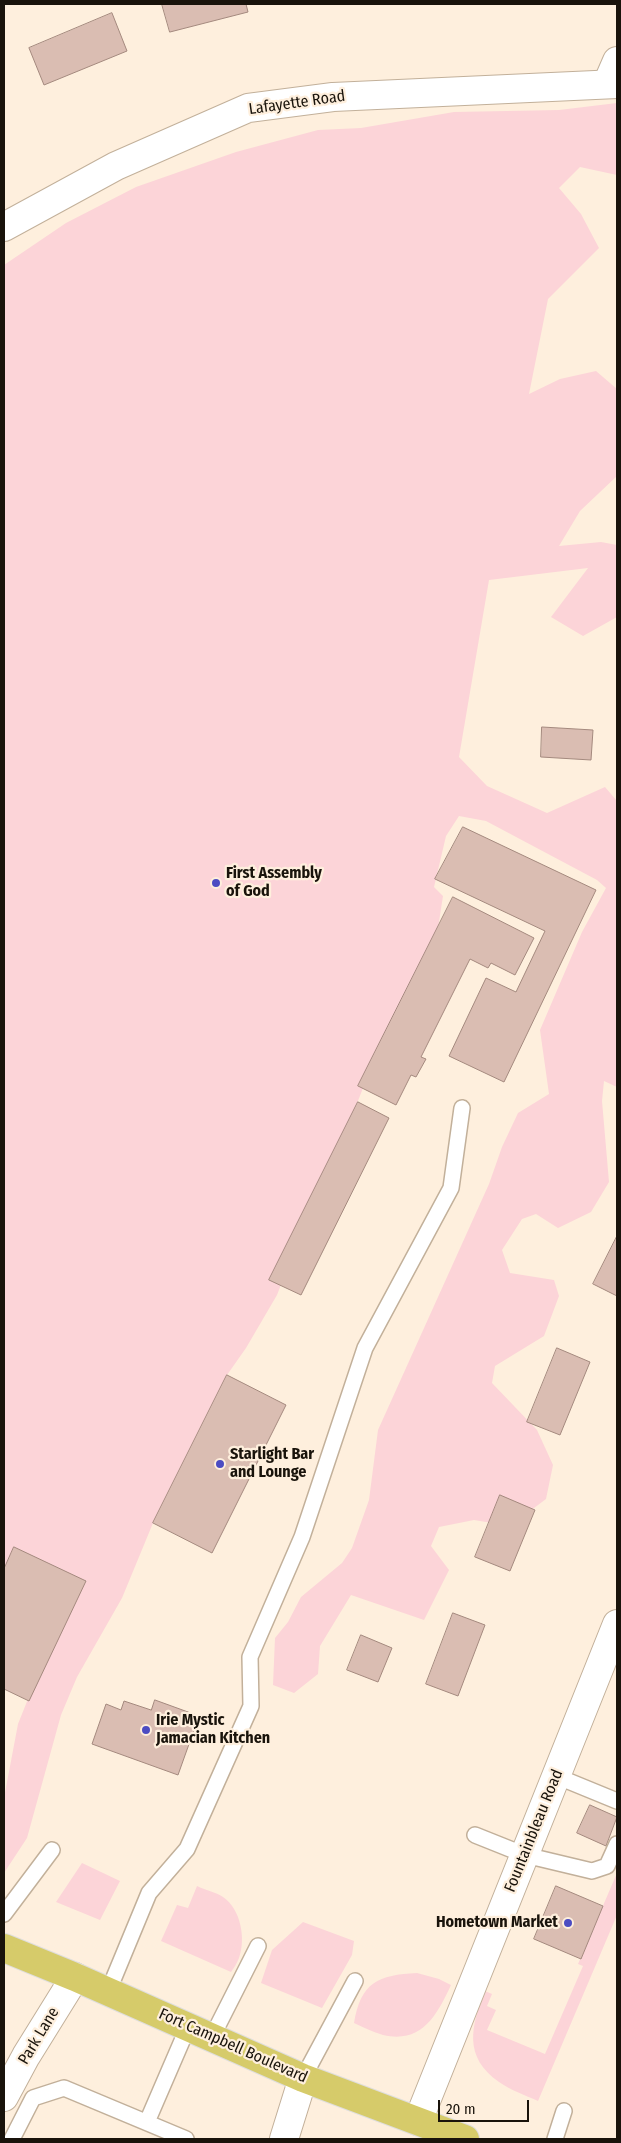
<!DOCTYPE html>
<style>
body{margin:0}
#map{position:relative;width:621px;height:2143px;overflow:hidden;background:#feefdd;font-family:"Fira Sans Condensed",sans-serif}
canvas{display:block}
.frame{position:absolute;inset:0;border:5px solid #19130b;pointer-events:none}
.scale{position:absolute;left:438px;top:2100px;width:91px;height:22px;box-sizing:border-box;border:2px solid #19130b;border-top:0;padding-left:6px;font-size:15px;line-height:18px;white-space:nowrap;color:#19130b;-webkit-text-stroke:4px #feefdd;paint-order:stroke}
</style>
<div id="map">
<canvas width="621" height="2143"></canvas>
<div class="frame"></div>
<div class="scale">20 m</div>
</div>
<script>
const ctx = document.querySelector('canvas').getContext('2d');
ctx.lineJoin = 'round';
function paint(path, color) {
  ctx.fillStyle = color;
  ctx.fill(path, 'evenodd');
}
function trace(path, color, width, dash) {
  ctx.strokeStyle = color;
  ctx.lineWidth = width;
  ctx.lineCap = dash ? 'butt' : 'round';
  ctx.setLineDash(dash || []);
  ctx.stroke(path);
}
function drawText(font, color, halo, rows, align = 'center') {
  ctx.font = font + ' "Fira Sans Condensed",sans-serif';
  ctx.lineWidth = 4.5;
  ctx.setLineDash([]);
  ctx.textBaseline = 'middle';
  ctx.strokeStyle = halo;
  ctx.fillStyle = color;
  for (const [text, x, y, turn = 0] of rows) {
    ctx.save();
    ctx.translate(x, y);
    ctx.rotate((+turn || 0) * Math.PI / 180);
    ctx.textAlign = isNaN(turn) ? turn : align;
    if (halo) ctx.strokeText(text, 0, 0);
    ctx.fillText(text, 0, 0);
    ctx.restore();
  }
}
const green = new Path2D(`
 M617 103V175L580 167 559 188 581 214 599 248 548 299 529 394 560 379 596 371 617 389V476L580 511 559 546 601 542 617 545V617L583 636 551 617 588 568 489 580 459 757 487 786 547 813 605 787 617 801V1087L604 1081 602 1101 609 1182 591 1212 558 1228 536 1214 522 1219 502 1250 510 1273 554 1280 559 1296 544 1336 495 1366 492 1383 537 1430 553 1465 546 1499 510 1526 474 1520 439 1527 431 1546 449 1570 424 1620 351 1595 320 1646 318 1674 294 1693 273 1685 275 1638 288 1622 301 1597 342 1563 352 1548 369 1500 378 1430 489 1184 502 1147 518 1113 549 1094 540 1030 582 932 606 888 597 880 486 821 459 816 446 836 434 887 443 896 438 928 363 1088 324 1188 292 1256 277 1295 246 1348 227 1375 153 1523 122 1598 77 1677 61 1715 27 1838 4 1873V1798L18 1724 28 1699 21 1591 4 1579V265L66 223 136 187 236 152 318 130 361 128 454 112 559 110Z
 M82 1863 120 1881 100 1920 56 1902Z
 M617 1873V1915L538 2101C525 2095 510 2090 499 2082 463 2057 471 2026 485 1991L492 1994 487 2006 496 2010 487 2030 545 2054 583 1966 578 1964Z
 M197 1886C205 1890 216 1892 223 1897 241 1909 246 1939 239 1958 237 1963 234 1968 231 1972L161 1941 177 1905 188 1908Z
 M303 1922 354 1941 352 1955 322 2008 261 1983 272 1950Z
 M417 1973 439 1979 451 1985C437 2015 422 2044 383 2035 373 2032 363 2027 354 2023 361 1982 378 1975 417 1973Z`);
const building = new Path2D(`
 M162 4H246L248 12 170 32Z
 M112 13 127 51 44 85 29 48Z
 M542 727 593 730 591 760 541 757Z
 M463 827 596 890 504 1082 449 1056 486 978 516 992 545 931 435 879Z
 M453 897 534 938 515 975 491 963 488 968 470 959 421 1057 426 1059 416 1077 411 1075 396 1105 358 1086Z
 M358 1102 389 1118 301 1295 269 1280Z
 M617 1236V1296L593 1284Z
 M557 1348 590 1362 560 1435 527 1422Z
 M227 1375 286 1405 212 1553 153 1523Z
 M500 1495 535 1510 510 1571 475 1557Z
 M14 1547 86 1581 29 1701 4 1689V1569Z
 M453 1613 485 1625 458 1696 426 1684Z
 M361 1635 392 1648 378 1682 347 1670Z
 M155 1700 199 1716 178 1775 92 1744 106 1704 121 1710 124 1701 151 1710Z
 M590 1805 617 1817 606 1846 577 1833Z
 M556 1886 603 1906 581 1959 534 1939Z`);
const service = new Path2D(`
 M556 1776 617 1801
 M475 1835 525 1855 592 1871 607 1866 617 1844
 M4 1914 52 1850
 M108 1992 149 1893 187 1849 251 1706 250 1657 302 1537 365 1348 451 1188 462 1108
 M212 2037 258 1946
 M303 2078 355 1981
 M147 2122 188 2027
 M12 2139 33 2098 64 2088 186 2139
 M555 2139 564 2111`);
const minor = new Path2D(`
 M607 84 617 61
 M4 2097 26 2056 75 1977
 M418 2121 617 1624
 M284 2139 303 2078`);
const secondary = new Path2D(`
 M4 227 116 166 248 108 333 97 617 84`);
const trunk = new Path2D(`
 M4 1948 75 1977 303 2078 465 2139`);
const markers = [
 [216,883,5,"#4c4cc2"],
 [220,1464,5,"#4c4cc2"],
 [146,1730,5,"#4c4cc2"],
 [568,1923,5,"#4c4cc2"]
];
const streetNames = [
 ["Lafayette Road",297,103,-8],
 ["Fountainbleau Road",534,1831,-68],
 ["Park Lane",39,2036,-59],
 ["Fort Campbell Boulevard",233,2046,24]
];
const poiNames = [
 ["First Assembly",226,874],
 ["of God",226,892],
 ["Starlight Bar",230,1455],
 ["and Lounge",230,1473],
 ["Irie Mystic",156,1721],
 ["Jamacian Kitchen",156,1739],
 ["Hometown Market",558,1923,"right"]
];
paint(green, '#fcd4d8');
paint(building, '#dabdb2');
trace(building, '#a4897e', 1);
trace(service, '#c2b09a', 18);
trace(minor, '#c2b09a', 30);
trace(secondary, '#c2b09a', 30);
trace(trunk, '#dfdedd', 30);
trace(service, '#fff', 15);
trace(minor, '#fff', 28);
trace(secondary, '#fff', 28);
trace(trunk, '#d6cb6a', 28);
for (const [x, y, r, color] of markers) {
  const dot = new Path2D();
  dot.arc(x, y, r, 0, 2 * Math.PI);
  ctx.fillStyle = color;
  ctx.fill(dot);
  trace(dot, '#feefdd', 2);
}
drawText('16px', '#19130b', '#feefdd', streetNames);
drawText('bold 16px', '#19130b', '#feefdd', poiNames, 'left');
</script>
